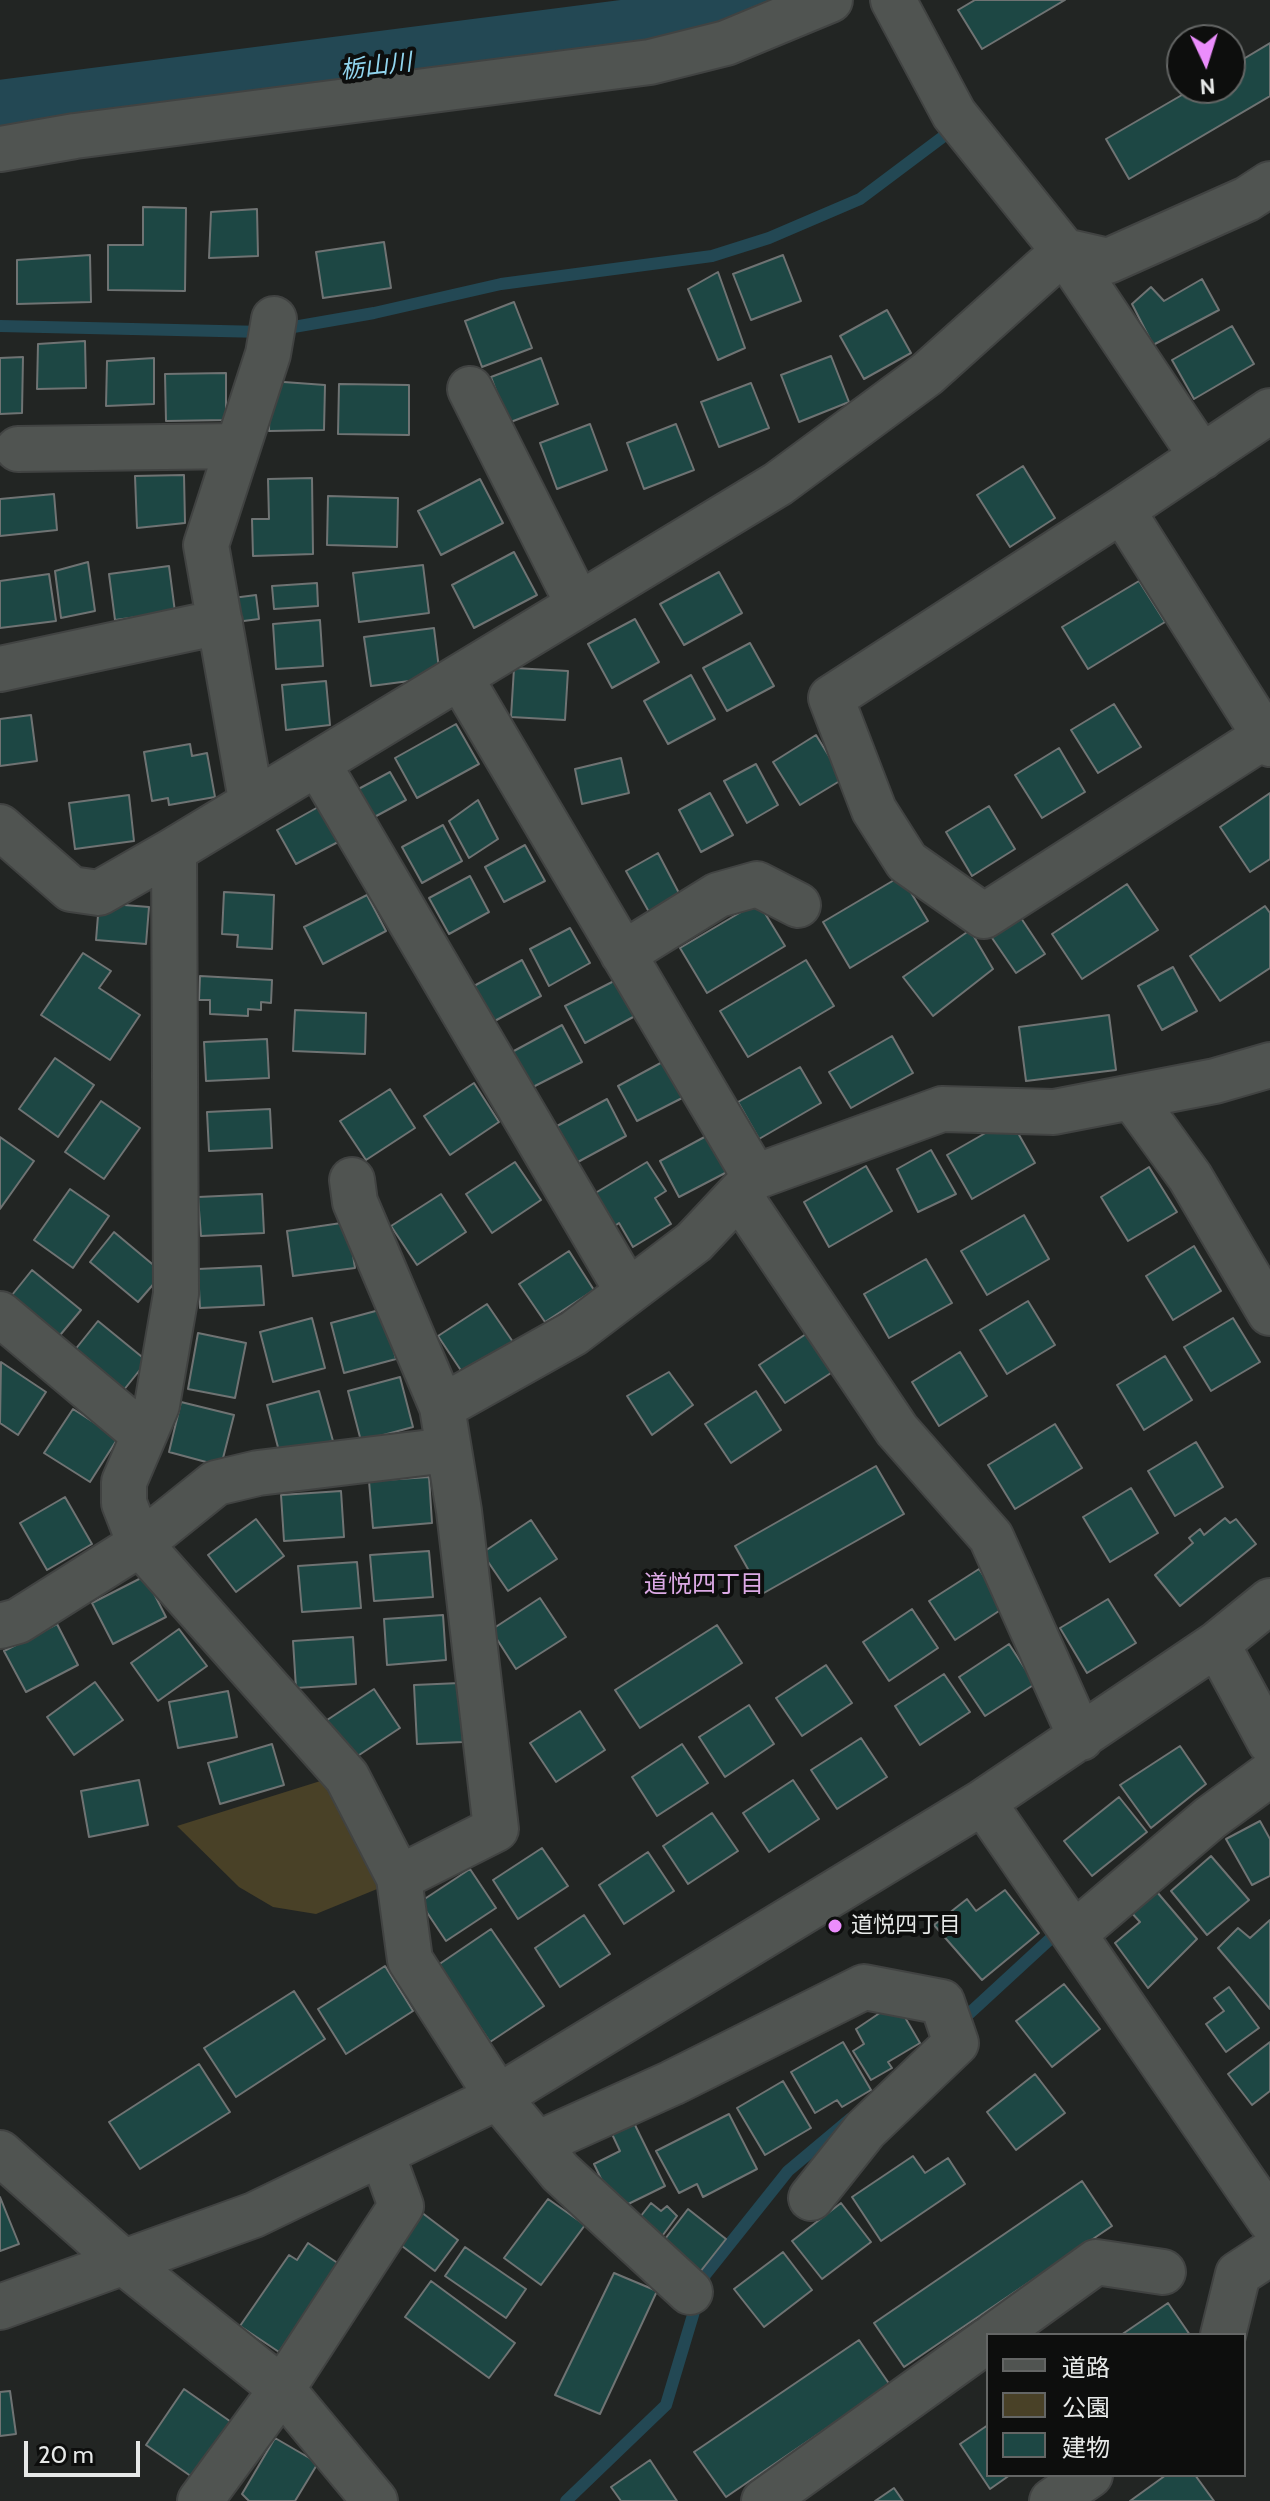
<!DOCTYPE html>
<meta charset="utf-8">
<style>
body{margin:0}
#map{position:relative;width:1270px;height:2501px;overflow:hidden;background:#222523;font-family:Cabin,"Noto Sans JP",sans-serif}
canvas{display:block}
.legend{position:absolute;left:986px;top:2333px;width:260px;height:144px;box-sizing:border-box;background:#0d0e0d;border:2px solid #646665;margin:0;padding:10px 14px;list-style:none;font-size:24px;color:#e7e9e8}
.legend li{display:flex;align-items:center;gap:16px;height:40px}
.legend b{width:40px;border:2px solid #646665}
.north{position:absolute;left:1166px;top:24px;width:80px;height:80px;box-sizing:border-box;background:#0d0e0d;border:2px solid #646665;border-radius:50%;rotate:176deg;font-size:22px;font-weight:700;line-height:32px;text-align:center;color:#e7e9e8}
.north::after{content:'';display:block;margin:auto;width:28px;height:36px;background:#eb8dfc;clip-path:polygon(50% 0,100% 100%,50% 72%,0 100%)}
.scale{position:absolute;left:24px;top:2441px;width:116px;height:36px;box-sizing:border-box;border:4px solid #e7e9e8;border-top:0;padding-left:10px;font-size:24px;line-height:28px;white-space:nowrap;color:#e7e9e8;-webkit-text-stroke:6px #0d0e0d;paint-order:stroke}
</style>
<div id="map">
<canvas width="1270" height="2501"></canvas>
<ul class="legend">
<li><b style="height:10px;background:#505451"></b>道路</li>
<li><b style="height:22px;background:#494127"></b>公園</li>
<li><b style="height:22px;background:#1d4744"></b>建物</li>
</ul>
<div class="north">N</div>
<div class="scale">20 m</div>
</div>
<script>
const ctx = document.querySelector('canvas').getContext('2d');
ctx.lineJoin = 'round';
function paint(path, color) {
  ctx.fillStyle = color;
  ctx.fill(path, 'evenodd');
}
function trace(path, color, width, dash) {
  ctx.strokeStyle = color;
  ctx.lineWidth = width;
  ctx.lineCap = dash ? 'butt' : 'round';
  ctx.setLineDash(dash || []);
  ctx.stroke(path);
}
function drawText(font, color, halo, rows, align = 'center') {
  ctx.font = font + ' Cabin,"Noto Sans JP",sans-serif';
  ctx.lineWidth = 8;
  ctx.setLineDash([]);
  ctx.textBaseline = 'middle';
  ctx.strokeStyle = halo;
  ctx.fillStyle = color;
  for (const [text, x, y, turn = 0] of rows) {
    ctx.save();
    ctx.translate(x, y);
    ctx.rotate((+turn || 0) * Math.PI / 180);
    ctx.textAlign = isNaN(turn) ? turn : align;
    if (halo) ctx.strokeText(text, 0, 0);
    ctx.fillText(text, 0, 0);
    ctx.restore();
  }
}
const green = new Path2D(`
 M330 1778 382 1887 316 1914 273 1907 239 1887 177 1826Z`);
const stream = new Path2D(`
 M0 326 264 332
 M282 329 374 313 501 284 712 256 769 238 860 199 948 133
 M960 2022 1061 1929
 M566 2501 666 2405 705 2275 788 2171 850 2119`);
const river = new Path2D(`
 M0 115 685 27 747 0`);
const building = new Path2D(`
 M975 0H1065L982 49 958 10Z
 M1270 43V96L1129 179 1106 139 1194 88H1230V67Z
 M143 207 186 208 185 291 108 290V245H143Z
 M257 209 258 256 209 258 211 212Z
 M384 242 391 288 323 298 316 252Z
 M90 255 91 302 17 304V260Z
 M783 255 801 301 751 320 733 274Z
 M718 272 745 348 718 360 688 289Z
 M1202 279 1219 310 1153 345 1132 304 1151 287 1164 301Z
 M514 302 532 348 482 367 465 321Z
 M887 310 911 353 864 379 840 336Z
 M1232 326 1254 364 1194 399 1172 360Z
 M85 341 86 388 37 389 38 344Z
 M831 356 849 402 799 422 781 375Z
 M23 357 22 413 0 414V358Z
 M154 358V404L106 406 107 361Z
 M541 358 558 404 508 423 491 377Z
 M226 373V420L166 421 165 374Z
 M270 381 325 385 324 430 269 431Z
 M751 383 769 428 719 447 701 402Z
 M339 384 409 385V435L338 434Z
 M590 424 607 470 557 489 540 443Z
 M676 424 694 470 644 489 627 443Z
 M1023 466 1055 518 1010 547 977 495Z
 M184 475 185 523 137 528 135 476Z
 M312 478 313 554 253 556 252 519H269L268 479Z
 M480 479 503 523 441 555 418 511Z
 M54 494 57 530 0 536V499Z
 M328 496 398 498 397 547 327 545Z
 M514 552 537 595 474 628 452 585Z
 M88 562 95 611 61 618 55 571Z
 M423 565 429 613 359 622 353 573Z
 M169 566 175 612 115 620 109 574Z
 M719 572 742 613 684 645 660 604Z
 M49 574 56 621 0 628V581Z
 M1139 581 1165 622 1088 669 1062 627Z
 M317 583 318 606 274 609 272 586Z
 M256 595 259 619 228 623 225 599Z
 M635 619 659 662 612 688 588 644Z
 M320 620 323 666 276 669 273 624Z
 M434 628 440 677 371 686 364 637Z
 M750 643 774 686 727 711 703 668Z
 M514 668 568 671 565 720 511 717Z
 M691 675 715 719 668 744 644 701Z
 M326 681 330 725 286 730 282 685Z
 M1114 704 1141 747 1098 773 1071 730Z
 M31 715 37 761 0 766V719Z
 M456 724 479 764 417 798 395 758Z
 M816 735 843 779 800 805 773 762Z
 M190 744 192 756 207 753 215 797 169 805 168 798 152 801 144 752Z
 M1059 748 1085 792 1042 818 1015 775Z
 M621 758 629 793 582 804 575 769Z
 M756 764 778 805 747 823 724 781Z
 M390 772 406 800 367 821 351 793Z
 M710 793 733 835 701 852 679 810Z
 M1270 793V859L1250 872 1220 827Z
 M129 795 134 841 75 849 69 803Z
 M478 800 498 839 469 858 449 821Z
 M320 806 340 841 296 864 277 830Z
 M989 806 1015 849 972 876 946 832Z
 M443 825 462 861 422 883 402 847Z
 M525 845 545 881 504 902 485 867Z
 M658 853 680 895 649 912 626 871Z
 M470 876 489 912 449 934 429 898Z
 M901 876 928 921 850 968 823 922Z
 M1127 884 1158 930 1082 979 1052 934Z
 M224 892 274 895 272 949 237 947 238 935 222 934Z
 M367 895 386 931 323 964 304 927Z
 M758 902 785 946 707 993 680 948Z
 M99 903 149 907 146 944 96 940Z
 M1265 906 1270 913V968L1220 1001 1190 956Z
 M1019 915 1045 954 1016 973 990 935Z
 M570 928 590 963 549 986 530 949Z
 M970 930 993 969 933 1016 903 977Z
 M83 953 111 971 99 988 140 1015 110 1060 41 1015Z
 M522 960 541 996 491 1023 472 987Z
 M806 960 834 1006 748 1057 720 1011Z
 M1173 967 1197 1011 1162 1030 1138 986Z
 M200 976 272 980 271 1003 261 1002V1010L248 1009V1016L210 1014V1000H199Z
 M616 980 635 1016 585 1043 565 1006Z
 M295 1010 366 1013 365 1054 293 1051Z
 M1109 1015 1116 1070 1026 1081 1019 1027Z
 M562 1025 582 1062 531 1088 512 1052Z
 M892 1036 913 1073 851 1108 829 1072Z
 M267 1039 269 1078 206 1081 204 1042Z
 M55 1058 94 1085 58 1137 19 1109Z
 M668 1059 688 1095 637 1121 618 1086Z
 M800 1067 821 1103 759 1139 738 1102Z
 M474 1083 499 1122 450 1155 424 1116Z
 M390 1089 415 1128 366 1160 340 1121Z
 M607 1099 626 1136 576 1163 557 1126Z
 M101 1101 140 1128 104 1179 65 1152Z
 M270 1109 272 1148 209 1151 207 1112Z
 M1010 1119 1035 1163 972 1199 947 1155Z
 M710 1134 729 1171 679 1197 660 1161Z
 M0 1137 34 1161 0 1209Z
 M931 1150 956 1194 918 1212 897 1169Z
 M515 1162 541 1200 492 1233 466 1194Z
 M647 1162 666 1191 655 1198 671 1224 633 1247 619 1223 612 1228 592 1195Z
 M866 1166 892 1211 829 1247 804 1202Z
 M1149 1167 1177 1212 1128 1241 1101 1197Z
 M70 1189 109 1216 73 1268 34 1240Z
 M262 1194 264 1233 201 1236 198 1197Z
 M441 1194 466 1232 417 1265 391 1226Z
 M1024 1215 1049 1259 987 1295 961 1251Z
 M348 1222 355 1268 293 1276 287 1231Z
 M114 1232 163 1273 138 1302 90 1262Z
 M1194 1246 1221 1291 1173 1320 1146 1276Z
 M569 1251 594 1290 545 1322 519 1284Z
 M926 1259 952 1303 889 1338 864 1294Z
 M261 1266 264 1305 200 1308 198 1269Z
 M32 1270 81 1310 56 1340 8 1300Z
 M1028 1301 1055 1345 1007 1374 980 1330Z
 M487 1304 513 1342 464 1375 438 1336Z
 M383 1309 396 1359 344 1373 331 1323Z
 M312 1318 325 1368 273 1382 260 1332Z
 M1233 1318 1260 1362 1211 1391 1184 1347Z
 M98 1321 147 1361 123 1391 74 1351Z
 M809 1332 834 1371 785 1403 759 1365Z
 M198 1333 246 1343 235 1398 188 1389Z
 M960 1352 987 1396 939 1426 912 1382Z
 M1165 1356 1192 1400 1144 1430 1117 1385Z
 M1 1362 46 1392 18 1435 0 1423Z
 M669 1372 693 1405 652 1435 627 1396Z
 M400 1377 413 1427 361 1441 348 1391Z
 M319 1391 333 1441 280 1455 267 1405Z
 M756 1391 781 1430 731 1463 705 1424Z
 M181 1402 234 1415 221 1466 169 1452Z
 M73 1409 118 1438 90 1482 44 1453Z
 M1055 1424 1082 1468 1015 1509 988 1465Z
 M1196 1442 1223 1487 1175 1516 1148 1471Z
 M876 1466 904 1514 762 1594 735 1546Z
 M429 1477 432 1523 373 1528 369 1481Z
 M1131 1488 1158 1533 1110 1562 1083 1517Z
 M341 1491 344 1537 284 1541 281 1495Z
 M65 1497 92 1544 47 1570 20 1523Z
 M1225 1518 1230 1523 1236 1519 1256 1544 1180 1606 1155 1575 1193 1543 1189 1538 1200 1529 1204 1535Z
 M256 1519 284 1556 236 1592 208 1555Z
 M531 1520 557 1559 508 1591 482 1553Z
 M429 1551 433 1597 374 1601 370 1555Z
 M357 1562 361 1608 302 1612 298 1566Z
 M979 1569 1005 1607 955 1640 929 1601Z
 M145 1576 166 1617 113 1644 92 1603Z
 M540 1598 566 1637 516 1669 491 1630Z
 M1108 1599 1136 1643 1087 1673 1060 1628Z
 M912 1609 938 1648 889 1681 863 1642Z
 M443 1615 446 1660 387 1665 384 1619Z
 M57 1624 78 1665 26 1692 4 1651Z
 M717 1625 742 1663 640 1728 615 1690Z
 M179 1629 207 1666 158 1701 131 1663Z
 M353 1637 356 1684 296 1688 293 1641Z
 M1009 1644 1035 1684 985 1716 959 1677Z
 M826 1665 852 1703 802 1736 776 1698Z
 M944 1674 970 1712 920 1745 895 1706Z
 M95 1682 123 1720 74 1755 47 1717Z
 M460 1683 463 1742 417 1744 414 1685Z
 M374 1689 400 1728 350 1761 324 1722Z
 M228 1691 237 1737 178 1748 169 1702Z
 M749 1705 774 1744 725 1777 699 1737Z
 M580 1711 605 1750 556 1782 530 1743Z
 M861 1738 887 1777 837 1809 811 1770Z
 M272 1744 284 1785 220 1804 208 1763Z
 M682 1744 708 1783 657 1816 632 1777Z
 M1180 1746 1206 1784 1151 1828 1120 1785Z
 M139 1780 148 1825 89 1837 81 1791Z
 M793 1780 819 1819 769 1852 743 1813Z
 M1119 1797 1147 1832 1092 1876 1064 1841Z
 M712 1813 738 1851 688 1884 663 1846Z
 M1260 1821 1270 1839V1876L1252 1885 1226 1839Z
 M542 1848 568 1886 518 1919 493 1880Z
 M648 1852 674 1891 624 1924 599 1885Z
 M1211 1856 1249 1900 1207 1935 1171 1891Z
 M470 1869 496 1908 446 1941 420 1902Z
 M1005 1890 1039 1933 982 1980 934 1925 967 1899 976 1911Z
 M1157 1892 1197 1939 1148 1988 1115 1943 1140 1922 1130 1911Z
 M584 1915 610 1954 560 1987 535 1948Z
 M1270 1920V2009L1218 1948 1238 1928 1250 1938Z
 M491 1929 544 2006 490 2042 438 1965Z
 M385 1966 413 2011 346 2054 318 2009Z
 M1064 1984 1100 2029 1052 2067 1016 2021Z
 M1229 1987 1259 2028 1226 2052 1206 2024 1224 2011 1214 1998Z
 M294 1991 325 2039 236 2097 204 2048Z
 M896 2002 920 2043 888 2062 892 2068 871 2080 853 2051 864 2044 856 2029Z
 M843 2042 871 2090 842 2107 837 2100 815 2113 791 2072Z
 M1270 2042V2091L1252 2105 1228 2074Z
 M199 2064 230 2112 140 2169 109 2122Z
 M1035 2074 1065 2113 1016 2150 987 2112Z
 M783 2081 811 2128 765 2155 737 2108Z
 M729 2114 757 2169 703 2197 697 2184 679 2193 656 2151Z
 M634 2123 665 2186 616 2210 594 2164 620 2151 612 2134Z
 M913 2156 925 2173 948 2158 965 2184 881 2241 852 2197Z
 M1082 2181 1112 2226 904 2367 874 2323Z
 M0 2197 19 2244 0 2251Z
 M548 2199 585 2225 541 2285 504 2258Z
 M651 2203 661 2211 667 2206 677 2216 660 2239 637 2221Z
 M841 2203 871 2242 822 2279 792 2241Z
 M688 2209 726 2239 700 2272 662 2243Z
 M421 2212 458 2240 435 2271 398 2243Z
 M308 2243 339 2264 279 2352 240 2326 289 2255 297 2260Z
 M465 2247 526 2289 506 2318 445 2276Z
 M783 2252 812 2290 764 2327 734 2289Z
 M614 2273 657 2291 600 2414 555 2395Z
 M431 2281 515 2343 489 2378 405 2317Z
 M1168 2303 1190 2335H1121Z
 M859 2340 890 2385 726 2497 694 2452Z
 M184 2389 234 2424 195 2479 146 2445Z
 M10 2391 16 2434 0 2436V2392Z
 M988 2425V2475H1010L990 2489 960 2444Z
 M275 2438 318 2463 295 2501H249L242 2494Z
 M650 2460 677 2501H621L611 2487Z
 M1166 2475H1195L1214 2501H1130Z
 M894 2488 903 2501H875Z`);
const minor = new Path2D(`
 M893 0 954 114 1064 251 1108 261 1247 199 1270 184
 M0 149 75 136 650 62 726 43 830 0
 M470 389 578 604
 M1270 411 1122 510 1270 744
 M18 449 238 446
 M1122 510 831 698 874 810 907 862 984 916 1265 736
 M0 669 220 622
 M460 677 755 1177
 M318 764 628 1292
 M251 800 206 545 268 354 274 319
 M0 827 71 889 99 893 174 850
 M623 954 718 895 757 884 798 905
 M1132 1097 1190 1177 1270 1313
 M352 1180 355 1202 442 1407 459 1511 496 1829 399 1878
 M739 1195 897 1430 991 1537 1081 1738
 M0 1314 144 1435
 M442 1407 574 1333 694 1242 755 1177 942 1109 1054 1112 1215 1081 1270 1065
 M0 1626 18 1621 140 1544 216 1483 258 1473 448 1450
 M1217 1644 1270 1742
 M983 1802 1270 2220
 M1074 1934 1210 1818 1270 1774
 M537 2144 672 2083 864 1987 942 2002 956 2043 865 2130 811 2198
 M0 2153 121 2260 282 2389 375 2501
 M690 2292 560 2172 498 2097 410 1960 399 1878 347 1777 140 1544 124 1503V1482L157 1405 176 1294 174 850 778 484 927 374 1064 251 1202 457
 M0 2307 254 2215 498 2097 983 1802 1217 1644 1270 1601
 M995 2335 1096 2262 1163 2272
 M1223 2335 1238 2274 1270 2253
 M200 2501 282 2389 401 2206 382 2154
 M764 2501 988 2340
 M1052 2501 1090 2475`);
const markers = [
 [835,1926,8,"#eb8dfc"]
];
const poiNames = [
 ["道悦四丁目",851,1926]
];
const waterNames = [
 ["栃山川",376,67,-7]
];
const neighbourhoodNames = [
 ["道悦四丁目",704,1585]
];
paint(green, '#494127');
trace(stream, '#234854', 12);
trace(river, '#234854', 70);
paint(building, '#1d4744');
trace(building, '#6f7373', 2);
trace(minor, '#414342', 48);
trace(minor, '#505451', 44);
for (const [x, y, r, color] of markers) {
  const dot = new Path2D();
  dot.arc(x, y, r, 0, 2 * Math.PI);
  ctx.fillStyle = color;
  ctx.fill(dot);
  trace(dot, '#0d0e0d', 3);
}
drawText('22px', '#e7e9e8', '#0d0e0d', poiNames, 'left');
drawText('italic 24px', '#91d5ee', '#0d0e0d', waterNames);
drawText('24px', '#dca9e5', '#0d0e0d', neighbourhoodNames);
</script>
